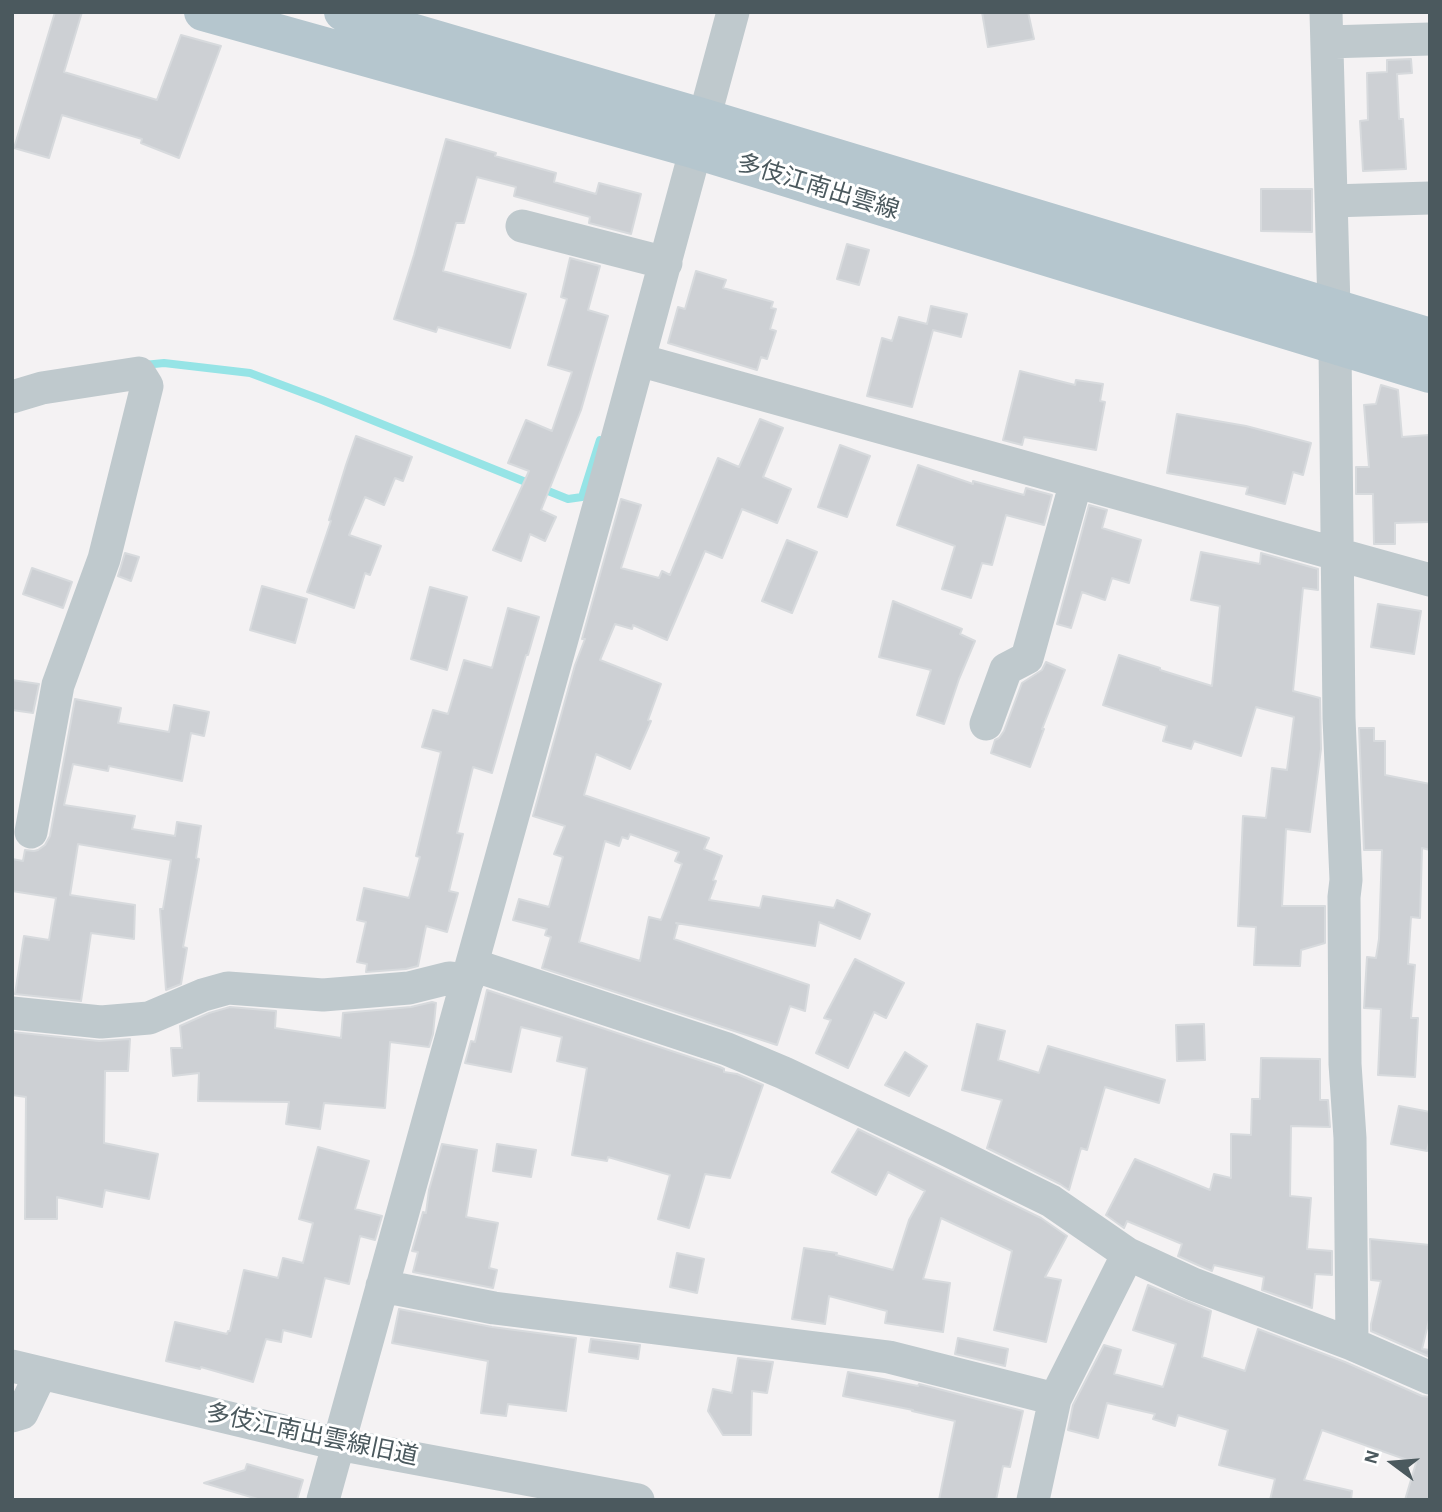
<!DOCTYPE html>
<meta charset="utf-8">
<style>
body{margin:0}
#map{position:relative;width:1442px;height:1512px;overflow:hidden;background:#f4f2f3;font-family:"Alegreya Sans",sans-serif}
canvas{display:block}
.frame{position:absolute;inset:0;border:14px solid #4b595e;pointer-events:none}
.north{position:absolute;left:1358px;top:1428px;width:70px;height:70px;-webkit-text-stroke:5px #fff;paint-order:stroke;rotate:286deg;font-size:19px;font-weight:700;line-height:28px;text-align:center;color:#4b595e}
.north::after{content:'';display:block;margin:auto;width:24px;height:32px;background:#4b595e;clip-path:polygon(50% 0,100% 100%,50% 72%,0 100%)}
</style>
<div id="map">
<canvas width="1442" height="1512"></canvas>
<div class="frame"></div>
<div class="north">N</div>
</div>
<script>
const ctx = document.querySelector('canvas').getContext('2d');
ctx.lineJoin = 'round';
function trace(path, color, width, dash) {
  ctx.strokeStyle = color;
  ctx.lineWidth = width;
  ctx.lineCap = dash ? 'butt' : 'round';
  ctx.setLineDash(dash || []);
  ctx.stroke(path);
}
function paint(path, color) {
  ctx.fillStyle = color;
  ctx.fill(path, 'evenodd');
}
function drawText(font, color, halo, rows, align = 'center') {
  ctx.font = font + ' "Alegreya Sans","Noto Sans JP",sans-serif';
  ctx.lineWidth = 6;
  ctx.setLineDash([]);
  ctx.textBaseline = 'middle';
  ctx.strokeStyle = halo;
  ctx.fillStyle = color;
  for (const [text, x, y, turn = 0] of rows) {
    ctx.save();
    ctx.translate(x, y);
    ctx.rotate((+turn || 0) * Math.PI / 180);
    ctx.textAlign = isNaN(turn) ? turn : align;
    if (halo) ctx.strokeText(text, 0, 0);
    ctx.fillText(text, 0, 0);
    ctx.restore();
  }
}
const stream = new Path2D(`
 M144 365 164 363 250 373 322 400 568 499 582 497 600 440`);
const building = new Path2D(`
 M55 12H82L64 72 157 100 181 35 221 46 179 158 141 143 142 139 62 115 49 158 14 148Z
 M982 12H1028L1034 39 988 47Z
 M1411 59 1412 73 1397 74 1399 119H1403L1406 169 1363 171 1360 121 1368 120 1367 73 1387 72V60Z
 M446 139 496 153 495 156 556 173 554 182 596 194 599 183 641 194 631 234 589 223 590 217 514 196 516 187 477 177 464 223H456L443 271 526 294 510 348 438 327 436 332 394 319 414 255Z
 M1261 189H1312V232L1261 231Z
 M847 244 869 250 859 285 837 279Z
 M570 258 600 266 588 310 608 316 581 410 541 510 556 517 545 541 530 534 521 561 493 550 529 471 508 463 526 420 552 431 572 372 548 365 567 299 561 297Z
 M696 271 726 280 723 288 773 302 771 308 776 309 770 329 776 331 767 359 761 357 757 370 668 343 678 307 685 309Z
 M931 306 967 314 961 337 933 330 912 407 867 396 882 338 892 341 899 317 927 324Z
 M1020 371 1075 385 1076 380 1103 384 1100 401 1105 402 1096 450 1024 437 1022 445 1003 440Z
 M1381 385 1398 390 1402 437 1429 435 1430 522 1395 523V544H1374L1373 494H1356V467H1369L1364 405 1376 404Z
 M1177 414 1246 426 1311 443 1303 475 1293 472 1285 504 1246 494 1248 487 1167 473Z
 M760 419 783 428 763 477 791 489 777 523 742 509 722 558 705 551 667 640 633 625 632 629 615 624 600 660 661 684 648 720 651 721 630 769 596 754 584 795 709 838 704 849 722 856 713 880 716 881 709 900 760 908 763 896 834 908 837 900 870 914 860 939 819 922 815 946 676 923 678 924 674 939 809 985 805 1011 790 1006 777 1045 542 968 551 937 545 935 547 929 513 920 519 899 549 907 563 857 554 854 565 826 533 816 575 665 585 639H582L621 499 641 505 621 568 659 578 662 571 670 575 718 458 739 467ZM630 834 679 852 675 861 682 864 661 920 649 917 640 961 579 942 605 841 619 846 622 837 628 839Z
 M356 436 412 457 403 481 395 478 384 505 365 497 349 535 381 546 370 575 365 573 354 608 307 592 331 521 329 520 346 465Z
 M840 445 870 456 847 517 818 507Z
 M918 465 973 484V481L1024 495 1026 488 1052 495 1044 525 1006 515 992 565 982 563 971 598 942 589 955 546 897 525Z
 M1089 505 1107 510 1102 528 1141 540 1129 583 1112 578 1105 600 1082 592 1071 628 1057 624Z
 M787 540 817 552 792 613 762 601Z
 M1201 552 1260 564 1261 553 1318 569V590L1303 588 1293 691 1320 698 1321 749 1310 832 1286 829 1282 906H1325V943L1301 950 1300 966 1254 965 1256 927 1238 926 1243 816 1266 818 1272 768 1287 770 1294 717 1256 707 1241 756 1194 741 1191 749 1163 741 1167 726 1103 705 1119 655 1160 668V670L1212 686 1220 606 1191 600Z
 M125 553 139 557 131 581 118 576Z
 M32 568 72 582 63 608 23 594Z
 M262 586 307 599 295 643 250 630Z
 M430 587 467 597 447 670 411 659Z
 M893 601 962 629 960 634 975 641 959 679 944 724 917 715 931 670 879 657Z
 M1378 604 1421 611 1414 654 1371 647Z
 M508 608 539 617 528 655H526L492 773 473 767 457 833 463 834 449 891 458 893 447 932 426 926 418 966 406 969 366 972 367 964 357 962 366 922 357 920 364 888 409 898 420 857 416 856 441 752 422 747 433 710 448 714 464 660 492 668Z
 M1046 662 1065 670 1042 729H1044L1030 767 991 753 995 740 999 738 1004 731 1022 683 1042 670Z
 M12 680 39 684 33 713 12 710Z
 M75 699 121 708 118 723 169 732 174 705 209 712 204 736 191 733 182 781 109 766 108 771 73 764 64 805 135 816 132 829 175 836 177 822 201 826 196 858 199 859 183 947 187 948 181 984 166 990 160 909H163L171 860 78 844 70 895 135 905 134 939 91 933 81 1001 15 994 24 936 49 940 56 898 12 891V859L23 861 25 850 34 851 38 850 45 845 50 836Z
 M1359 728H1374V741H1385V775L1430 784V850L1422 848 1420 918 1411 917 1408 964 1415 965 1411 1018H1418L1415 1077 1378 1075 1381 1009 1364 1008 1367 957 1376 958 1379 939 1382 850H1364Z
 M855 959 904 983 886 1018 874 1012 848 1068 816 1053 831 1020 824 1018Z
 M487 990 720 1067 724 1069V1072L737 1074 763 1085 730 1178 705 1174 689 1228 658 1219 670 1175 608 1157 607 1161 572 1155 587 1068 557 1061 562 1037 521 1027 511 1072 465 1063 471 1041 475 1042Z
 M432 1002 436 1003 433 1034 429 1047 390 1042 385 1108 324 1103 320 1129 286 1124 289 1102 198 1101 199 1073 173 1076 171 1048H182L180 1026 209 1013 230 1007 276 1011 275 1028 341 1038 343 1013 411 1007Z
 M977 1024 1005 1031 998 1060 1039 1073 1048 1046 1165 1080 1159 1103 1105 1087 1087 1150 1081 1148 1069 1190 1060 1184 987 1148 1002 1100 962 1090Z
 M1204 1024 1205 1060 1177 1061 1176 1025Z
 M12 1032 99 1041 130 1039 128 1071H105L104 1143 158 1154 149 1199 105 1190 102 1207 57 1197V1219H25L26 1097 12 1095Z
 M905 1052 927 1066 909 1096 885 1085Z
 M1261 1058 1320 1059V1100H1328L1330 1127 1291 1126 1290 1196 1311 1198 1307 1249 1332 1251V1275L1315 1274 1312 1308 1262 1290 1264 1277 1214 1265 1212 1271 1200 1266 1178 1256 1182 1244 1127 1221 1124 1228 1106 1215 1135 1159 1210 1190 1214 1174 1231 1178V1134L1251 1135 1252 1099H1260Z
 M1399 1106 1430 1112V1138L1427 1151 1391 1144Z
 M858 1129 1041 1218 1067 1236 1045 1277 1061 1280 1046 1342 994 1330 1012 1251 941 1218 923 1279 950 1283 943 1332 885 1323 887 1311 829 1296 825 1324 792 1319 804 1248 837 1253 836 1255 893 1270 909 1220 925 1191 888 1172 876 1195 832 1172Z
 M442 1144 477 1150 466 1217 498 1223 489 1268 497 1270 493 1288 413 1272 418 1252 412 1251 423 1212 426 1213 429 1190Z
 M497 1144 536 1150 531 1177 493 1171Z
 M318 1147 369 1161 355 1209 382 1216 375 1240 360 1236 349 1284 325 1278 311 1337 283 1330 281 1342 266 1339 253 1382 201 1367 200 1369 166 1361 175 1322 227 1334 228 1331H230L244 1270 278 1278 283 1258 303 1263 313 1223 299 1219Z
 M1370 1239 1430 1245V1316L1422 1349 1430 1350V1357L1371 1331V1324L1381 1281 1371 1280Z
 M677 1253 704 1259 697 1293 670 1287Z
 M1148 1285 1211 1311 1202 1357 1245 1371 1258 1329 1345 1362 1422 1396 1430 1397V1500H1405L1416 1463 1322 1430 1304 1480 1352 1491 1351 1500H1270L1275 1479 1219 1465 1228 1430 1178 1415 1175 1426 1153 1419 1155 1414 1107 1403 1098 1438 1068 1430 1073 1405 1104 1345 1121 1350 1114 1374 1163 1387 1176 1344 1133 1330Z
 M399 1309 492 1327 576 1338 566 1411 508 1404 506 1416 481 1413 488 1361 392 1343Z
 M958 1338 1008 1349 1005 1366 955 1354Z
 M591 1339 640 1345 638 1359 589 1352Z
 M738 1358 773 1362 767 1393 752 1391 751 1435H723L708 1411 713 1389 732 1393Z
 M848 1372 918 1386 919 1384 1023 1411 1010 1467 1003 1466 996 1500H939L955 1421 912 1411 913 1410 843 1396Z
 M247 1464 303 1480 297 1500H261L204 1483 245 1470Z`);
const minor = new Path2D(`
 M1326 12 1334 308
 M1327 42 1430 39
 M1331 201 1430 198
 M522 226 666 263
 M1335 346 1339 718 1346 880 1344 897 1345 1064 1350 1138 1352 1344
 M639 360 1430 580
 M12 397 42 388 139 373 147 386 104 559 58 685 31 832
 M986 724 1006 669 1027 658 1076 482
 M473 965 727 1049 784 1073 941 1147 1051 1201 1128 1254 1193 1284 1352 1344 1430 1378
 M12 1013 101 1022 149 1018 203 995 228 988 323 995 409 988 449 978 468 980
 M382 1286 494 1308 889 1357 1055 1399
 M12 1366 338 1444 638 1500
 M12 1416 22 1413 41 1373
 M323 1500C461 1004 600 509 733 12
 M1033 1500 1055 1399 1128 1254`);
const major = new Path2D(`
 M203 12 696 150 1430 374
 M343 12 705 118 1430 337`);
const streetNames = [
 ["多伎江南出雲線",818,187,17],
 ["多伎江南出雲線旧道",312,1435,12]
];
trace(stream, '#96e4e6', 8);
paint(building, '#cdd0d4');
trace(building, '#d7dadd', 2);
trace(minor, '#bfc9cd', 33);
trace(major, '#b5c6ce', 38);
drawText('24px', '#4b595e', '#fff', streetNames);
</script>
